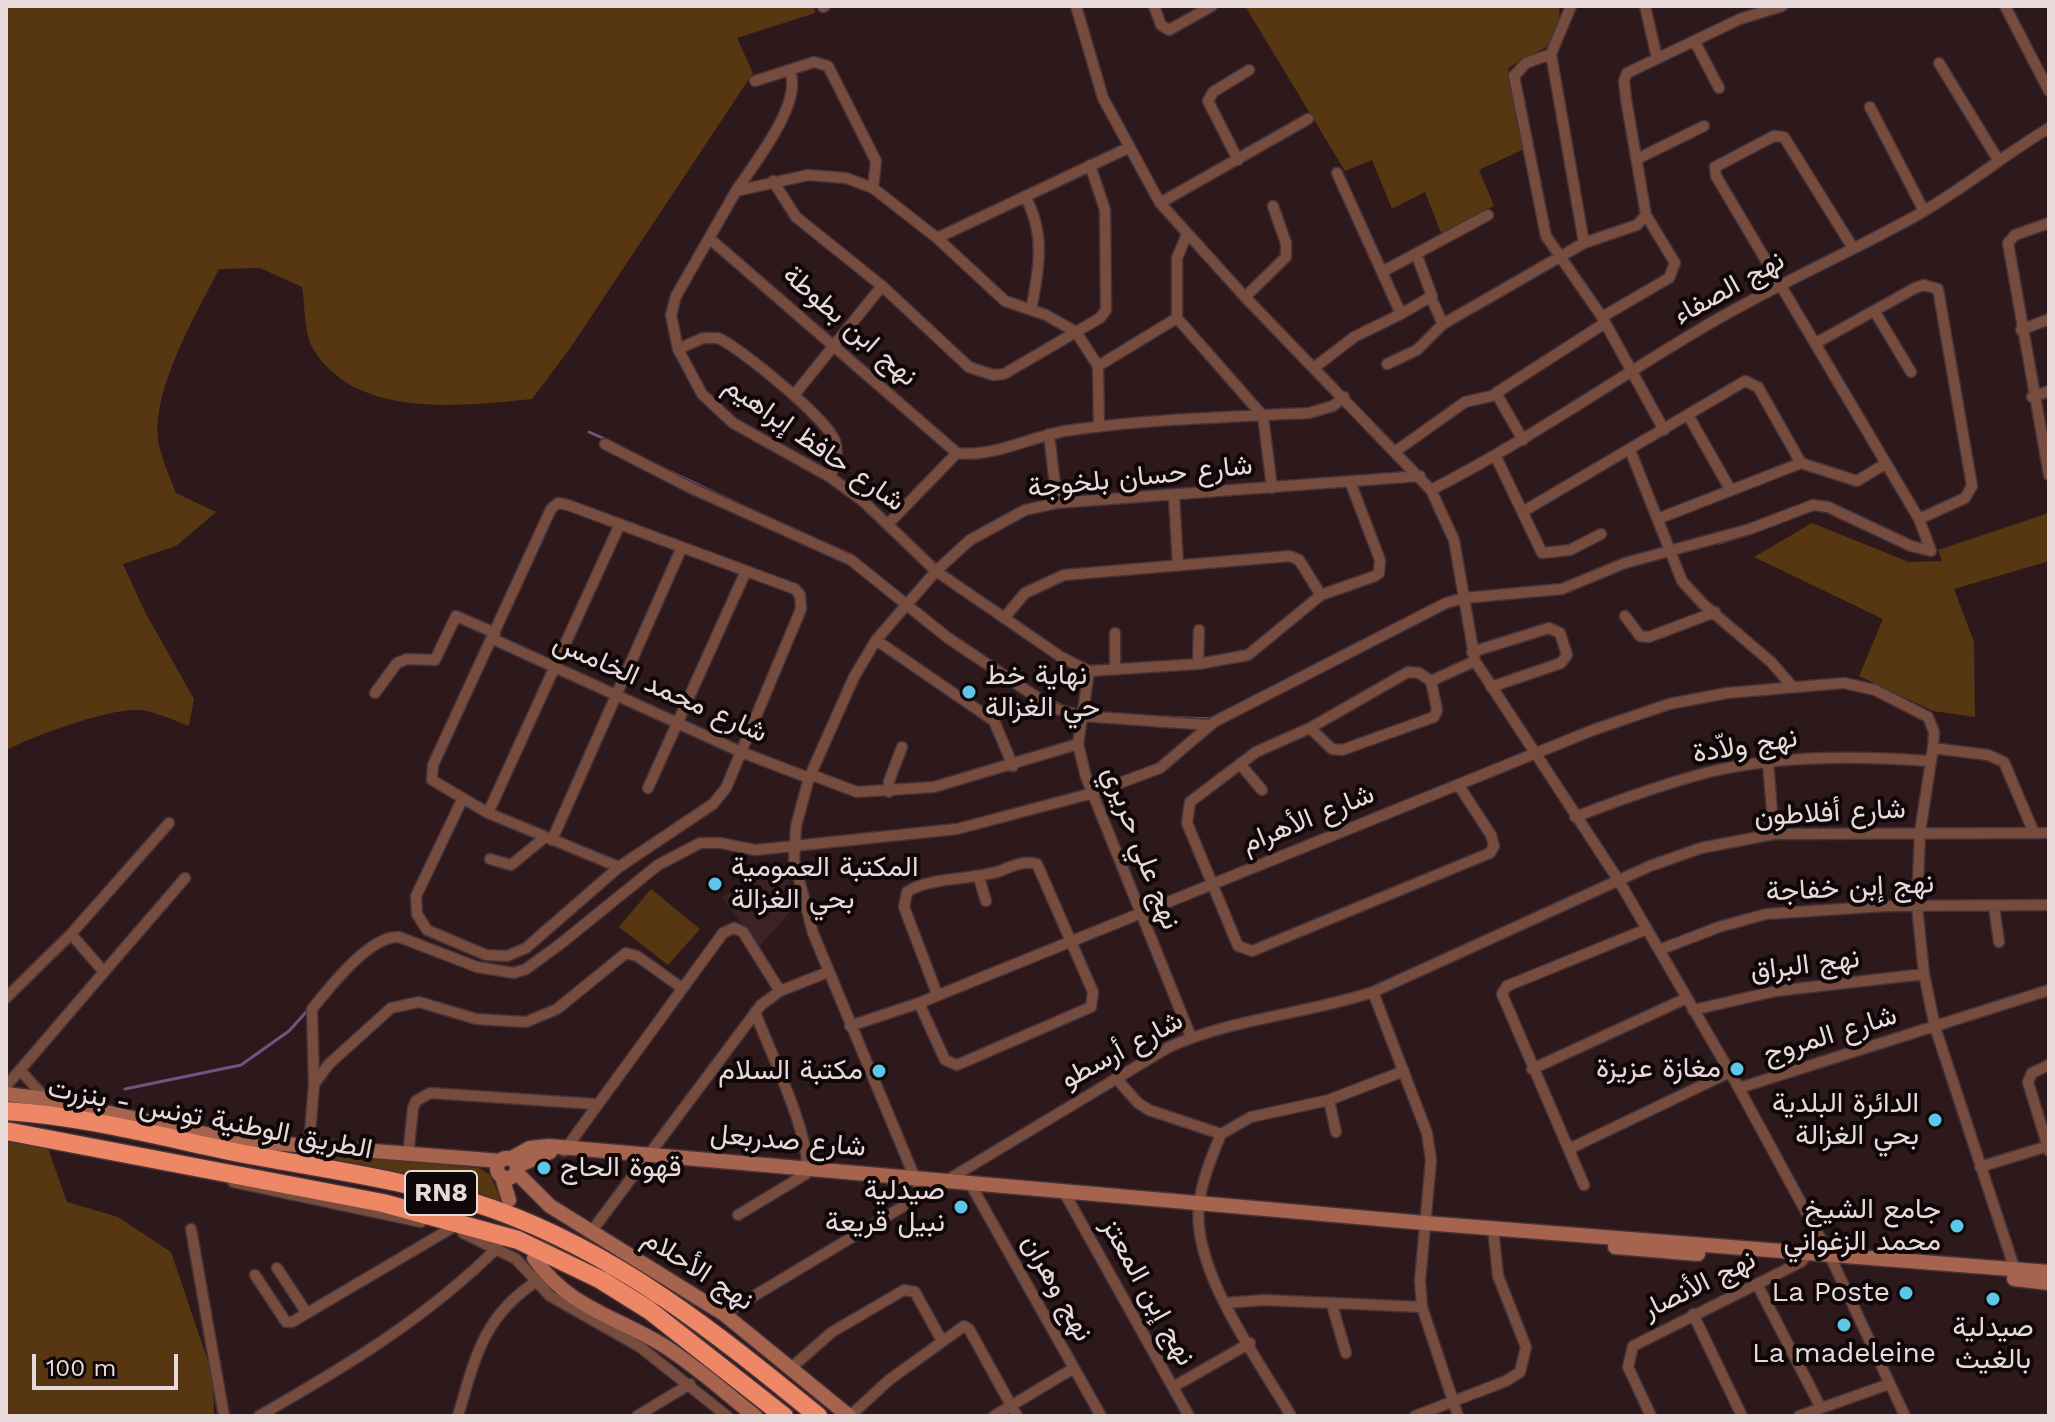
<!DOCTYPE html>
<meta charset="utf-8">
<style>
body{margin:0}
#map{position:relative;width:2055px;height:1422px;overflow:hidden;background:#2d181c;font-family:"Work Sans",sans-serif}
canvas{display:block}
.frame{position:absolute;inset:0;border:8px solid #e8d9db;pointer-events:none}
.scale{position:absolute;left:32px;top:1354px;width:146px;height:36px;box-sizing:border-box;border:4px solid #e8d9db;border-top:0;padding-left:10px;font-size:24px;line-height:28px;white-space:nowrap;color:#e8d9db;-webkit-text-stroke:6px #0f0708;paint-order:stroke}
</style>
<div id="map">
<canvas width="2055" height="1422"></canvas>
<div class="frame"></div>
<div class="scale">100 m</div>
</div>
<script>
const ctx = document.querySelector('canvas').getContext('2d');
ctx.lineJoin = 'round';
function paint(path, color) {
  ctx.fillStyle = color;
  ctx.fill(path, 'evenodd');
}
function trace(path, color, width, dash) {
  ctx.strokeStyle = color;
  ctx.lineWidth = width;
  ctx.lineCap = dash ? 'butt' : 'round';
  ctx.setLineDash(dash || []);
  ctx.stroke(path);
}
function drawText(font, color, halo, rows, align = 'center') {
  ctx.font = font + ' "Work Sans",Vazirmatn,sans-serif';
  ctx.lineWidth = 8;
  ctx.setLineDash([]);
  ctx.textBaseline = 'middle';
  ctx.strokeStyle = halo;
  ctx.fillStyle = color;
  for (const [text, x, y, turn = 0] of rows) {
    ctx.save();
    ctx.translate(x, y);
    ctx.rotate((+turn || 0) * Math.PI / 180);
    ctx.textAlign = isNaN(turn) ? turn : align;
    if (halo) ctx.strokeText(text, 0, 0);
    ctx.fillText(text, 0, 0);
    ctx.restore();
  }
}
const built = new Path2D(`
 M779 861 787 871 795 907 759 947 722 897Z`);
const green = new Path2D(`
 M6 6H814L815 13 737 38 753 73 571 347 532 399C461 406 354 420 312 347 304 332 305 304 302 287L260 268 219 269C196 315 149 393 159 445 163 461 170 478 176 493L216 512 176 546 123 564 145 612 194 699 189 726C175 721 161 714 146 711 117 704 34 736 6 750Z
 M1245 6H1559L1561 39 1508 68 1524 149 1479 170 1494 206 1441 233 1425 192 1392 209 1372 160 1345 171Z
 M2049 513V561L1954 589 1974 642 1975 717 1933 711 1859 676 1883 619 1754 557 1812 523 1909 562 1942 561 1938 550Z
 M651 889 700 929 668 965 619 927Z
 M6 1135 45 1140 67 1202 118 1217 171 1252 213 1376 214 1416H6Z
 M263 1148 479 1168 490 1175 503 1204 432 1180Z`);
const stream = new Path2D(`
 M589 432 607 440
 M642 458 747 508
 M1719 543 1742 536
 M1046 698 1061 705
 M1163 717 1211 719
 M125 1089 241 1065 289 1031 307 1011`);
const street = new Path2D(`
 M1076 6 1103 98 1160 203 1245 297 1431 490 1454 540 1475 661 1619 881 1730 1072 1829 1254 1905 1416
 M1154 6 1161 25 1169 30 1212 6
 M1571 6 1551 54 1526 63 1514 76 1546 236 1602 317 1664 430
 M1645 6 1657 58
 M2005 6 2049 91
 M823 7 825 6
 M1695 42 1719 88
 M1551 54 1584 243
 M1939 63 1997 158
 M755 81 814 62 828 66 876 161 873 188
 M1870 107 1924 211
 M1637 159 1704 126
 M1238 160 1208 101 1213 92 1249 70
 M773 181 796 217 882 286 969 367 993 375 1004 374 1100 318 1106 310 1105 210 1090 165
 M736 191C754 164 803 103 790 72
 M1025 196C1046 234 1039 270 1031 310
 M1160 203 1308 119
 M2049 223 2015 235 2008 243 2049 475
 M1187 234 1177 258V318L1263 416 1272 488
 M709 238 957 453
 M937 238 1128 148
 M1382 272 1488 215
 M1245 297 1286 257V243L1273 206
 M1431 298 1443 324 1584 243 1637 225 1646 215
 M1875 312 1911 372
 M1401 314 1432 296 1417 256
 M1602 317 1669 278 1675 263 1646 215 1626 99 1624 81 1627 73 1740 19 1782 6
 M2021 330 2049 319
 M1816 343 1915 288 1924 285 1938 289 1972 486 1965 498 1919 519
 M678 349 703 338H718C740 347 828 420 835 441 839 454 835 465 830 477
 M1387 364 1417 350 1443 324
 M1098 366 1177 318
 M1315 367 1354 337 1401 314 1337 173
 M794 395 882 286
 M2032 397 2049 391
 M1688 415 1730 489
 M1099 427 1098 366 1076 332 1046 315 1005 301 937 238 873 188 846 178 808 175 736 191 676 296 671 315 678 349 702 394 733 423 830 477 864 502 936 571 1061 657 1089 671 1198 664 1248 655 1321 595 1375 576 1379 573 1380 560 1351 484
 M1049 434 1057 503
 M1523 440 1496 393 1605 323
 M605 444 691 488 851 560 948 638 1053 708 1082 716 1209 725
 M1630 450 1682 581 1703 604 1771 662 1792 686
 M1396 451 1465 402 1496 395
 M1496 457 1542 553 1570 550 1601 534
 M1801 463 1857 481 1885 464
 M1431 490C1523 443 1608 384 1697 331 1766 289 1841 257 1912 218 1961 191 2002 156 2049 128
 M1174 497 1178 565
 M1524 511 1745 381 1758 387 1801 463
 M1660 518 1801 463
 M889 523 957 453C992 458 1030 437 1065 431 1145 419 1228 417 1309 413L1333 406 1344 397
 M1625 616 1640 636 1649 637 1715 612
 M1004 618 1025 593 1064 575 1290 556 1299 560 1321 595
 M493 639 741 752 809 778
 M876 640 994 721 1013 766
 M1472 652 1549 628 1560 633 1567 655 1561 663 1491 687
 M1198 664 1199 630
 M1115 668V633
 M1089 671 1078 744 1086 777 1191 1037
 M375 693 397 663 407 659 435 660 456 616 495 633
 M1310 728 1332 749 1342 750 1434 717 1437 710 1431 681
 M1933 748 1988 755 2004 762 2034 833
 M1768 763 1774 834
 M1240 764 1262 790
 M812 775 857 792 934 787 1078 744
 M1459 786 1491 835 1494 846 1490 853 1252 951 1238 946 1187 823 1190 802 1256 752 1310 728 1408 672 1419 673 1431 681 1475 661
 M648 788 746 571
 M889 792V781L902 747
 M462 800 416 896 417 914 427 930 486 955 507 956 526 948 619 867 713 804 726 788 801 609 800 595 795 589 568 505 558 503 551 509 433 765 432 780 488 813 619 867
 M488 813 620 524
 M1575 817C1619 800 1663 784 1709 772 1780 755 1857 756 1929 761
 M552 840 682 547
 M490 859 511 865 544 838
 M979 878 986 901
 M1994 907 1999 942
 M71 934 169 823
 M1659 950 1719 927 1766 914 1886 906 2049 905
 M104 972 185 878
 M1373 992 1427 1133 1431 1160 1420 1281 1422 1307 1458 1416
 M6 998 71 934 104 972 20 1070 46 1099
 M919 1003 945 1060 957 1065 1091 1007 1093 992 1037 864C1025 860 1012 866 1000 871 973 880 928 877 907 892L904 907 937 994
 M1693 1010 1776 991 1924 974
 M850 1026 919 1003 1593 730 1669 704 1727 693 1844 683 1875 690 1928 717 1934 732 1933 748 1920 832 1917 906 1924 974 1935 1027 2016 1273
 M2049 1065 2032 1073 2028 1082 2049 1151
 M1532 1069 1687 998
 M1116 1078 1138 1103 1149 1110 1221 1134
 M314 1084 312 1009C330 987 370 935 399 937L477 967 514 973 526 969 559 945 658 865 700 843H721L755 850 957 829 1093 793 1160 768 1214 722 1446 603 1464 598 1562 589 1625 563 1750 529 1813 505 1828 507 1911 546 1931 551 1919 519 1716 176 1715 167 1774 136 1784 137 1853 248
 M6 1086 20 1070
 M1739 1088 2049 990
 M1329 1100 1336 1132
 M309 1146 314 1084 329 1064 391 1008 419 1002 476 1019 526 1022 557 1009 626 953 637 956 682 988
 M1569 1149 1730 1072
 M564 1151 723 933 734 928 743 932 780 991
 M408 1156 413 1108 416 1101 430 1093 595 1104
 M1980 1167 2048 1146
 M233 1182 421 1222
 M917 1183 813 933 794 860 796 826 809 778 854 677 876 640 936 571 970 540 1025 510 1057 503 1420 476
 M971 1185 1101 1416
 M1584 1185 1502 994 1507 986 1647 929
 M1064 1192 1189 1416
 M738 1215 806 1174C814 1142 768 1047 755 1012
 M191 1229 224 1416
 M591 1232 761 1005 780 991 828 972
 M463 1233 516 1259 550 1296 640 1347 727 1416
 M277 1268 306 1312
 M255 1275 286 1322H292L450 1229
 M1757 1284 1821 1408
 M1226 1303 1264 1300 1422 1307
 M1332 1305 1346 1353
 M724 1314 1169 1047C1234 1018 1306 1014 1373 992L1650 866 1701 848 1774 834 2049 833
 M1693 1314 1742 1416
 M791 1368 832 1332 904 1290 915 1292 942 1341
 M1173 1387 1250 1343
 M259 1416C345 1367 428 1317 498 1247
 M458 1416C475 1358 483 1316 537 1281
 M637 1416 690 1384
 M850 1416 889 1380 964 1326 969 1329 1017 1416
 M994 1416 1074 1368
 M1291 1416C1259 1360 1191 1271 1199 1204 1202 1180 1212 1156 1221 1134L1251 1117 1329 1100 1404 1071
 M1415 1416 1506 1381 1520 1372 1526 1347 1498 1276 1493 1228
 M1651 1416 1628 1367 1633 1346 1801 1262 1809 1253
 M1799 1416 1889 1384`);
const secondary = new Path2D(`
 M6 1094 46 1099 233 1140 501 1161
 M497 1168a10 10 0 1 1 20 0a10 10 0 1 1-20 0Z
 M510 1159 530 1148 549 1146 1425 1223 2049 1272
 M517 1166 550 1152
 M516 1172 550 1206 724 1314 849 1416
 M502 1177 509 1200
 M1615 1247 1698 1254
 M534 1258C568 1307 612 1315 661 1344 694 1364 724 1392 755 1416
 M2014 1279 2049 1283`);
const highway = new Path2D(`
 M6 1111C84 1116 162 1137 239 1153 323 1169 412 1180 493 1209 619 1254 716 1333 818 1416
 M6 1131 383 1203 518 1240 601 1280 649 1310 784 1416`);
const markers = [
 [969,692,8,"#5cc7e8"],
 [715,884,8,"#5cc7e8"],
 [1737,1069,8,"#5cc7e8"],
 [879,1071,8,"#5cc7e8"],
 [1935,1120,8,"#5cc7e8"],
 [544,1168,8,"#5cc7e8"],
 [961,1207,8,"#5cc7e8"],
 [1957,1226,8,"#5cc7e8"],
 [1906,1293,8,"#5cc7e8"],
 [1993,1299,8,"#5cc7e8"],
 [1844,1325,8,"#5cc7e8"]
];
const shields = [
 [441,1193,72]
];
const shieldNames = [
 ["RN8",441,1193]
];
const streetNames = [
 ["نهج الصفاء",1729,288,-29],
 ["نهج ابن بطوطة",850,326,41],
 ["شارع حافظ إبراهيم",814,444,35],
 ["شارع حسان بلخوجة",1140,477,-6],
 ["شارع محمد الخامس",660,688,24],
 ["نهج ولاّدة",1745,746,-9],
 ["شارع أفلاطون",1830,813,-3],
 ["شارع الأهرام",1308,819,-22],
 ["نهج علي حريري",1141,848,69],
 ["نهج إبن خفاجة",1850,888,-3],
 ["نهج البراق",1805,965,-7],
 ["شارع المروج",1830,1035,-17],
 ["شارع أرسطو",1122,1050,-28],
 ["الطريق الوطنية تونس - بنزرت",210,1119,11],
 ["شارع صدربعل",788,1141,5],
 ["نهج الأحلام",698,1270,33],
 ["نهج الأنصار",1699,1285,-26],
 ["نهج وهران",1057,1288,61],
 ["نهج إبن المعتز",1148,1292,61]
];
const poiNames = [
 ["نهاية خط",985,676,"left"],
 ["حي الغزالة",985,708,"left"],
 ["المكتبة العمومية",731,868,"left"],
 ["بحي الغزالة",731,900,"left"],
 ["مغازة عزيزة",1721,1069],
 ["مكتبة السلام",863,1071],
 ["الدائرة البلدية",1919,1104],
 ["بحي الغزالة",1919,1136],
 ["قهوة الحاج",560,1168,"left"],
 ["صيدلية",945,1191],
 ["نبيل قريعة",945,1223],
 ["جامع الشيخ",1941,1210],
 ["محمد الزغواني",1941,1242],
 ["La Poste",1890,1293],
 ["صيدلية",1993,1328,"center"],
 ["بالغيث",1993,1360,"center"],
 ["La madeleine",1844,1354,"center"]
];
paint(built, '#3c2126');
paint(green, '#563711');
trace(stream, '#6e5581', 3);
trace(street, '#473337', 13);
trace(secondary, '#473337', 17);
trace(highway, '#473337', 21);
trace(street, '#754c3e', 10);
trace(secondary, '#a6644f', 14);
trace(highway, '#ed8765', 18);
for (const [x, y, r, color] of markers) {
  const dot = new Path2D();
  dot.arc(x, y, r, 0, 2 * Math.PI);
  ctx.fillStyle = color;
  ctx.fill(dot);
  trace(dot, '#0f0708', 3);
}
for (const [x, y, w] of shields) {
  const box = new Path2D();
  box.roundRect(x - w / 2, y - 22, w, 44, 6);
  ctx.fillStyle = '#0f0708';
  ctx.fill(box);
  trace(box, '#e8d9db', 2);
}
drawText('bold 26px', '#e8d9db', null, shieldNames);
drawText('28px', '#e8d9db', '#0f0708', streetNames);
drawText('28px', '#e8d9db', '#0f0708', poiNames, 'right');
</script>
